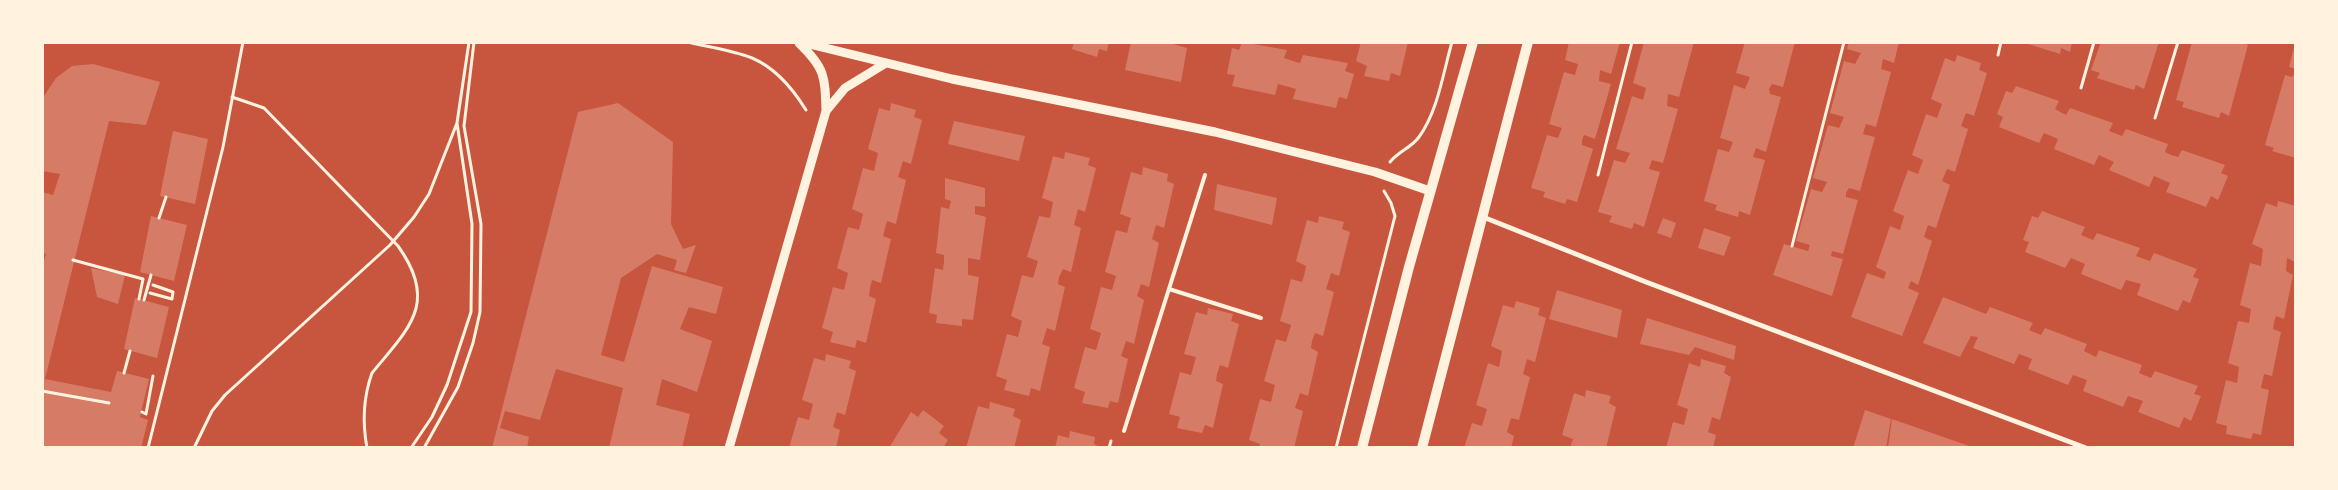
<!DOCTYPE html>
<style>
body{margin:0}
#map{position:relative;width:2338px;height:490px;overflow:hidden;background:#c8553d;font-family:"Roboto Condensed",sans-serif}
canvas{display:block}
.frame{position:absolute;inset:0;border:44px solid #fff3e0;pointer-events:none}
</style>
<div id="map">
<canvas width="2338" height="490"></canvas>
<div class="frame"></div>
</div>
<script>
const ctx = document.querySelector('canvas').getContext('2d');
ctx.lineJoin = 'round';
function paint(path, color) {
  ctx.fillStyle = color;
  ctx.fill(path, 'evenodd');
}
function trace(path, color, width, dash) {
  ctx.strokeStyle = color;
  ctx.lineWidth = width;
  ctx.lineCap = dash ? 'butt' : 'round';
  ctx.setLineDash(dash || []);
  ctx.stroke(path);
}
const building = new Path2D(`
 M1074 42H1109L1107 51 1099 49 1097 57 1072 49Z
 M1131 42H1166L1187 48 1181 82 1125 70Z
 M1242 42 1287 50 1284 58 1293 61 1300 63 1303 55 1348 63 1345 71 1354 74 1347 99 1339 97 1336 108 1293 99 1296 89 1278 84 1275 95 1232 86 1235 75 1227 74 1232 48 1239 50Z
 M1361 42H1408L1400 76 1391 73 1389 81 1364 76 1367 66 1356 61Z
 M1569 42H1620L1611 74 1600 70 1599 81 1611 84 1595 139 1584 135 1582 140V145L1593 149 1577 202 1567 199 1565 204 1543 197 1545 192 1531 188 1547 135 1558 138 1562 128 1549 124 1564 72 1575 75 1578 64 1565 60Z
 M1644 42H1694L1679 97 1668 94 1667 106 1678 109 1663 163 1652 160 1649 169 1660 172 1644 227 1634 223 1632 229 1609 222 1612 216 1598 212 1614 160 1625 163 1630 153 1616 149 1632 96 1643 100 1646 88 1633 83Z
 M1745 42H1795L1783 87 1772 84 1769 89 1770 94 1781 97 1766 152 1756 148 1753 157 1765 160 1750 215 1739 211 1738 217 1715 210 1717 205 1704 201 1718 149 1729 152 1733 142 1720 138 1734 85 1745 89 1750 77 1736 73Z
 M1849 42H1899L1894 63 1883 59 1881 69 1891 72 1876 127 1866 124 1863 134 1875 137 1860 191 1849 188 1846 193V197L1858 200 1843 254 1832 251 1831 256 1843 259 1832 296 1773 275 1784 244 1808 251 1810 245 1796 241 1811 189 1822 192 1827 182 1813 178 1828 125 1839 128 1844 117 1830 113 1844 61 1855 64 1861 53 1847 49Z
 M2022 42H2072L2070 52 2061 48 2060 54Z
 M2101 42H2159L2144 89 2136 85 2134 90 2097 78 2100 73 2091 70Z
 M2192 42H2241L2248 45 2229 116 2221 112 2219 118 2182 107 2184 102 2176 100Z
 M2295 44H2296V69L2289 67Z
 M1957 55 1981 63 1979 70 1987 73 1974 116 1966 113 1961 126 1968 129 1955 172 1947 169 1942 181 1950 185 1936 228 1928 225 1924 237 1932 241 1918 285 1911 281 1908 288 1919 293 1902 336 1851 317 1867 273 1884 279 1886 272 1876 267 1890 226 1900 230 1904 216 1893 211 1908 170 1918 174 1923 160 1912 155 1926 114 1937 118 1942 104 1931 99 1945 58 1955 62Z
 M93 64 160 82 146 125 109 121 45 379 111 392 117 371 149 379 140 417 148 420 141 448H42V267L46 254 42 253V192L53 195 60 174 42 171V99L56 78 72 66Z
 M2296 72V158L2272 151 2274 148 2265 145 2285 75 2292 77Z
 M2016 86 2059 101 2055 109 2066 115 2070 108 2113 123 2109 131 2122 136 2126 129 2168 144 2165 152 2171 155 2178 157 2182 150 2225 165 2221 173 2228 176 2218 200 2211 196 2206 207 2166 192 2170 183 2154 176 2149 187 2109 170 2114 162 2099 155 2094 165 2054 149 2058 139 2044 133 2039 143 1999 127 2003 117 1997 114 2006 91 2012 93Z
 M618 103 673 142 671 224 683 249 696 245 686 273 674 270 677 260 657 254 621 278 601 355 624 362 652 266 723 287 716 314 689 307 680 329 712 341 697 392 662 379 656 405 690 414 682 448H609L623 388 556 369 540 420 505 411 500 428 529 437 527 448H492L578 112Z
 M891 103 916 110 914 117 922 120 911 164 903 161 898 177 906 180 896 224 887 221 883 236 891 239 881 283 872 280 870 288 869 296 876 299 866 343 857 340 855 348 830 342 833 332 822 328 833 287 844 290 848 273 837 268 848 227 859 230 863 214 852 209 863 168 874 171 878 153 868 149 879 108 890 111Z
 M954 121 1025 136 1019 161 948 144Z
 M173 131 208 139 195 204 160 196Z
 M1065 152 1090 158 1088 165 1096 168 1085 212 1078 209 1074 225 1081 228 1071 272 1063 269 1059 277 1058 284 1065 287 1055 331 1047 328 1042 344 1050 347 1040 391 1031 388 1029 396 1004 390 1007 380 996 376 1007 334 1018 337 1022 321 1011 316 1022 275 1033 278 1038 261 1027 257 1039 216 1050 218 1053 202 1042 198 1053 156 1064 159Z
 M1143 167 1168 174 1167 181 1174 184 1164 228 1156 225 1152 239 1159 243 1149 287 1141 284 1137 296 1144 300 1134 344 1126 341 1121 356 1128 359 1118 403 1110 401 1108 408 1082 403 1085 392 1074 388 1085 347 1096 350 1101 333 1090 329 1101 287 1112 290 1116 276 1105 272 1116 230 1127 233 1131 218 1120 214 1131 172 1142 175Z
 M945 178 985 188V207L975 206V214L986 217 980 260 968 258V275L979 277 973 320 962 319V326L936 323 937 315 929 313 935 268 943 270 944 261V255L936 253 941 207 949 209 951 201 945 199Z
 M1217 184 1277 198 1272 225 1214 210Z
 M2278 201 2296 206V259L2295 262 2287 258 2286 271 2293 275 2284 319 2276 316 2274 322 2273 329 2281 332 2272 376 2264 374 2261 388 2269 390 2261 435 2253 433 2251 439 2226 434 2227 426 2216 423 2226 380 2237 383 2238 376 2239 367 2228 363 2238 321 2249 323 2251 309 2240 305 2250 263 2261 266 2263 249 2252 244 2266 203 2277 207Z
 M2042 211 2085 227 2081 235 2093 240 2097 233 2140 248 2136 256 2144 259 2150 261 2154 253 2197 269 2193 277 2199 279 2190 303 2183 300 2178 311 2137 295 2141 284 2126 280 2121 290 2081 274 2085 264 2071 258 2065 268 2025 252 2029 242 2023 240 2032 216 2038 218Z
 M151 216 187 225 174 281 140 272Z
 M1319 216 1344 222 1342 229 1350 232 1339 276 1331 273 1326 289 1334 292 1323 336 1315 333 1312 341 1311 348 1318 352 1308 396 1300 393 1295 408 1303 411 1294 448H1259L1260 444 1249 440 1260 399 1271 402 1275 385 1264 381 1276 339 1286 342 1291 325 1280 321 1291 279 1302 282 1304 276 1306 266 1296 261 1307 220 1318 223Z
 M1663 218 1676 223 1671 238 1657 233Z
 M1704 228 1731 237 1724 256 1698 248Z
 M91 268 125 275 118 304 97 297Z
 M1557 290 1622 310 1617 338 1549 319Z
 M1943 297 1986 314 1990 307 2033 323 2029 330 2041 335 2045 328 2087 344 2084 351 2096 357 2099 350 2142 365 2139 373 2151 378 2155 371 2198 386 2194 394 2201 396 2191 421 2184 417 2179 428 2138 412 2143 401 2128 396 2123 407 2083 391 2087 380 2073 375 2068 385 2028 369 2032 359 2019 354 2014 364 1973 348 1978 337 1971 336 1960 357 1923 343Z
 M135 298 169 307 157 358 124 349Z
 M1516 301 1540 308 1538 315 1546 318 1535 362 1527 359 1523 374 1530 377 1519 420 1511 418 1507 432 1514 436 1511 448H1464L1472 423 1482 426 1487 409 1476 405 1488 363 1499 367 1502 351 1491 346 1503 305 1514 308Z
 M1208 308 1233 314 1231 321 1239 324 1228 368 1220 365 1217 374 1216 381 1223 384 1213 428 1205 425 1202 433 1177 428 1180 417 1169 414 1180 372 1191 375 1196 357 1184 354 1196 312 1207 315Z
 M1647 318 1736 346 1734 360 1695 347 1689 355 1640 344Z
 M826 354 851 361 849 368 856 371 845 415 837 412 835 420 833 427 840 430 836 448H789L798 417 809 420 813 404 802 400 814 358 825 361Z
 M1701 359 1726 366 1724 373 1731 377 1720 420 1712 417 1710 425 1708 432 1716 435 1713 448H1666L1673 422 1684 425 1688 409 1677 405 1689 363 1700 367Z
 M1586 390 1611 396 1609 403 1616 407 1606 448H1570L1573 439 1562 435 1574 393 1585 397Z
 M990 402 1015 409 1013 416 1021 420 1014 448H966L978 406 989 409Z
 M923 410 944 426 939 433 948 440 943 448H889L911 412 918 417Z
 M1865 410 1891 419 1886 448H1853Z
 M1892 419 1972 447V448H1888Z
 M1070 431 1095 437 1094 444 1102 448H1055L1058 435 1069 438Z`);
const path = new Path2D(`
 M688 42C708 47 732 50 752 58 776 68 793 89 806 110
 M1998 55 2001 42
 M2081 88 2094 42
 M232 97 264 108 398 246C439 303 409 328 372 373 363 398 362 421 367 448
 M2155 118 2178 42
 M1390 162C1399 151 1411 148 1419 137 1438 111 1443 73 1452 42
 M1598 175 1632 42
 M159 218 166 197
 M1792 246 1844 42
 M73 260 143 279 139 299
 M150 293 172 299 173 292 153 285
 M144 300 151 275
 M124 373 130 351
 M42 391 109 403
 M142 412 146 414 153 376
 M148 448 223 147 243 42
 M194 448 212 411 225 395 390 245 414 217 429 194 457 123 469 42
 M411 448 432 417 447 385 471 312 472 224 457 123
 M424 448 458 387 473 343 480 312 481 224 464 126 474 42
 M1109 448 1111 441
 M1336 448 1395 216 1391 203 1384 191`);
const service = new Path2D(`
 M1169 289 1261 318
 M1124 431 1205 175`);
const minor = new Path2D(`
 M1483 217 1646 282 2086 448`);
const tertiary = new Path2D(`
 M801 42 952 79 1215 132 1375 172 1430 191
 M826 111 845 88 886 63
 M729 448 826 111C825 76 825 68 799 43`);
const secondary = new Path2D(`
 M1362 448 1409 267 1473 42
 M1422 448 1528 42`);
paint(building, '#d67c66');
trace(path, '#fff3e0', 3);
trace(service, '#fff3e0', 4);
trace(minor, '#fff3e0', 5);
trace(tertiary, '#fff3e0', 9);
trace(secondary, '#fff3e0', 10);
</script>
